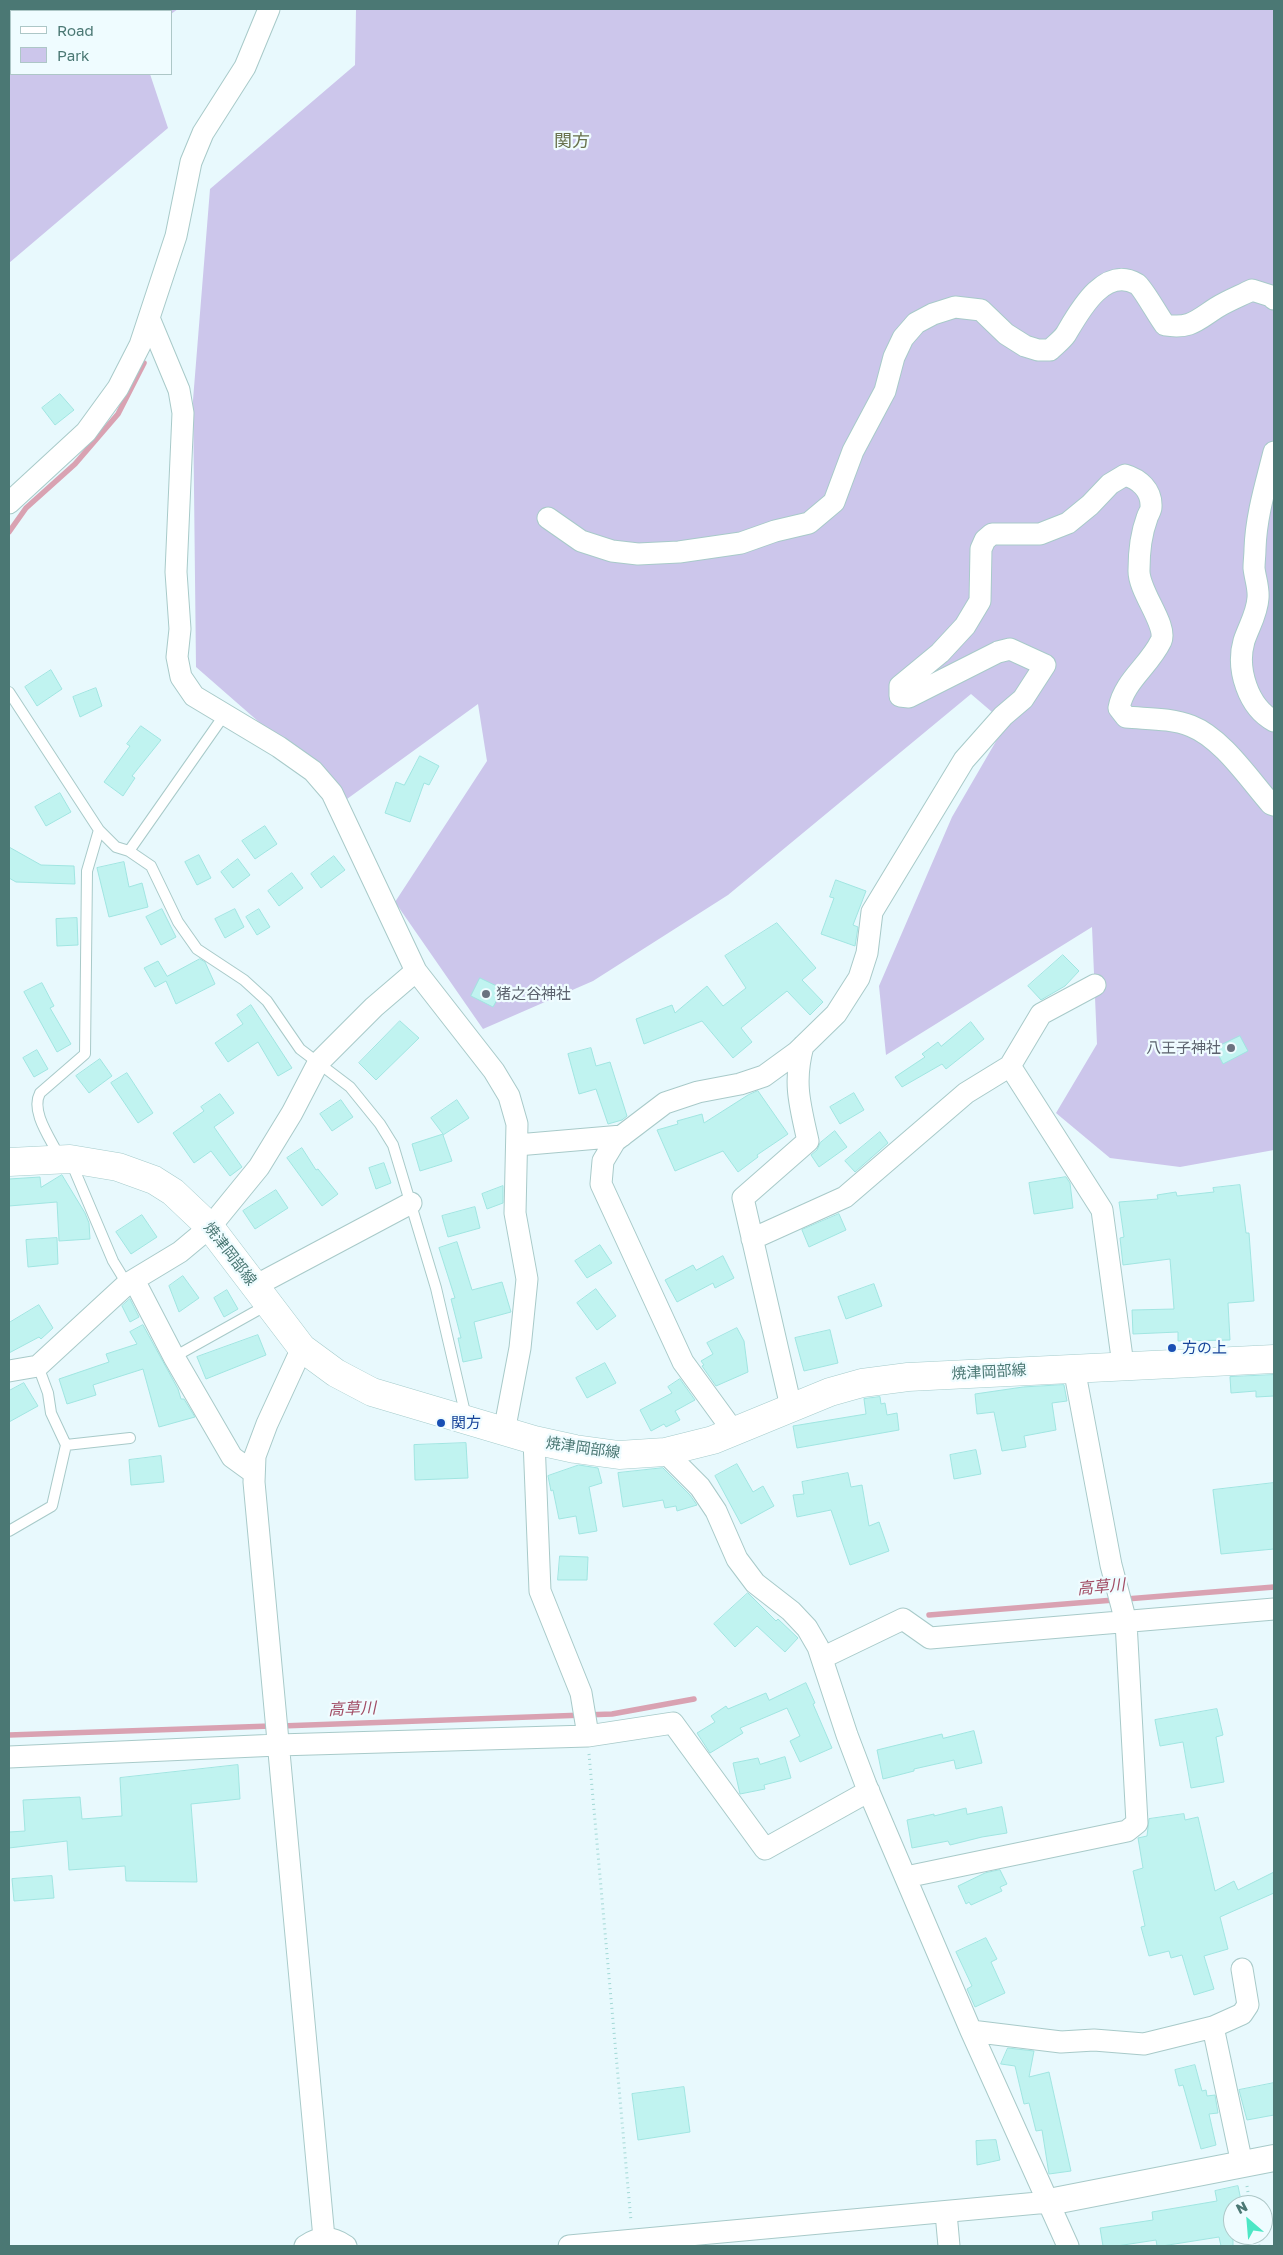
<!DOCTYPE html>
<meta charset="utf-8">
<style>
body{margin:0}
#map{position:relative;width:1283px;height:2255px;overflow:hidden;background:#e8f9fd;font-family:"Golos Text",sans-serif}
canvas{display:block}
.frame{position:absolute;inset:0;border:10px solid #4b7874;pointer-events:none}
.legend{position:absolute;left:10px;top:10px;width:162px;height:65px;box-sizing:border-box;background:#effcff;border:1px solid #adc7c7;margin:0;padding:6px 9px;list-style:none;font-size:15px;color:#4b7874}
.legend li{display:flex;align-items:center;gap:10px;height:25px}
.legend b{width:25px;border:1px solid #adc7c7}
.north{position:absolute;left:1223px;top:2195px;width:50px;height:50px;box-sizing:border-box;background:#effcff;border:1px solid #adc7c7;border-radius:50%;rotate:333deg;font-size:14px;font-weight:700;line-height:20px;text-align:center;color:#4b7874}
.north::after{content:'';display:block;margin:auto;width:18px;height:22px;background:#4de7c5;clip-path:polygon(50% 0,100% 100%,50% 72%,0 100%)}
</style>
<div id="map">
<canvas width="1283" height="2255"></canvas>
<div class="frame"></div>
<ul class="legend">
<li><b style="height:6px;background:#fff"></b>Road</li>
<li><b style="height:14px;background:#ccc6eb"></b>Park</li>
</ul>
<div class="north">N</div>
</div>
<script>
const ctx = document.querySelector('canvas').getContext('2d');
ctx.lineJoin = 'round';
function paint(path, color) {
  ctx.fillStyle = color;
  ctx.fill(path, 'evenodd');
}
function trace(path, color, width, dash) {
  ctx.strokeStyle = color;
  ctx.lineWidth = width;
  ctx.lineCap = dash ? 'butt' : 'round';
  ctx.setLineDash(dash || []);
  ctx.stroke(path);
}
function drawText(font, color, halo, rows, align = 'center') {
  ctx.font = font + ' "Golos Text","Noto Sans JP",sans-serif';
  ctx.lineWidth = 4.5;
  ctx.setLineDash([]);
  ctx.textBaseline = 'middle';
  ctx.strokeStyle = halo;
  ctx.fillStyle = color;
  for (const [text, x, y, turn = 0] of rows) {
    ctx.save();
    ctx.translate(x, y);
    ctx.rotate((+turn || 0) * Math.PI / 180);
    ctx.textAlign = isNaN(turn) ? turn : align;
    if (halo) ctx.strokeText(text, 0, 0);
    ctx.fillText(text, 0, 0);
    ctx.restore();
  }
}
const green = new Path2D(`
 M9 9H178L171 14V11H11V74H150L168 128 9 263Z
 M356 9H1274V1150L1180 1167 1110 1158 1056 1113 1097 1044 1092 927 886 1055 879 986 952 817 1006 724 971 694 728 895 593 981 483 1029 395 902 487 761 478 704 347 799 196 667 193 400 210 189 355 65Z`);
const stream = new Path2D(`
 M9 532 26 508 75 464 118 414 144 363
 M929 1615 1274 1587
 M281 1726 612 1714 694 1699
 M9 1735 271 1726`);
const building = new Path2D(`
 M60 394 74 410 55 425 42 408Z
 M51 670 62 689 37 706 25 687Z
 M96 688 102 706 80 717 73 697Z
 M141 726 161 740 132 776 135 778 123 796 104 782 130 746 127 744Z
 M420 756 439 766 429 785 424 783 410 822 385 813 396 782 404 785Z
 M60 793 71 812 46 826 35 807Z
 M265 826 277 844 255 859 242 841Z
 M9 847 41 865 74 866 75 884 16 882 9 878Z
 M199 855 211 878 197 885 185 862Z
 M334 856 345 870 321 888 311 874Z
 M238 859 250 875 233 888 221 872Z
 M124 862 129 887 142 883 148 907 109 917 97 868Z
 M292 873 303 888 279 906 268 891Z
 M836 880 866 891 853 925 858 927 855 946 821 934 834 898 830 897Z
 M162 909 176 937 161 945 146 917Z
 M235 909 244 927 225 938 215 919Z
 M259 909 270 927 257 935 246 917Z
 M77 918 78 945 57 946 56 919Z
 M777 923 816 968 802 980 823 1002 810 1015 787 991 741 1028 752 1042 733 1058 702 1021 644 1044 636 1019 672 1005 675 1013 707 986 723 1006 746 988 725 956Z
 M1063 955 1079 971 1065 986 1041 1000 1028 986Z
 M200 959 205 962 215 984 176 1004 166 981 155 987 144 968 158 961 167 976Z
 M480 978 503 989 493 1007 471 996Z
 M42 983 54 1006 50 1008 71 1044 57 1052 24 992Z
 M251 1005 292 1068 278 1076 258 1042 228 1062 215 1043 243 1024 237 1015Z
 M400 1021 419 1038 376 1080 359 1063Z
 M971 1022 984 1039 946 1069 942 1064 902 1087 895 1077 925 1057 922 1054 938 1042 941 1046Z
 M1240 1036 1248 1051 1223 1064 1215 1048Z
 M591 1048 596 1066 610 1062 627 1116 622 1120 608 1124 596 1089 579 1094 568 1054Z
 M37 1050 48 1069 34 1077 23 1058Z
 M100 1059 112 1076 89 1093 76 1076Z
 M127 1073 153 1113 138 1123 111 1083Z
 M758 1091 788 1134 757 1155 758 1157 738 1172 723 1151 675 1171 657 1130 678 1124 677 1121 702 1114 704 1123 748 1095Z
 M854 1093 864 1110 840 1124 830 1107Z
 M220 1094 234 1113 214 1127 242 1167 230 1176 211 1151 194 1163 173 1133 204 1111 201 1107Z
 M341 1100 353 1117 332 1131 320 1114Z
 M457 1100 469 1118 443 1135 452 1161 420 1171 412 1144 443 1134 431 1118Z
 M835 1131 847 1147 819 1167 811 1155 817 1150 820 1143Z
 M880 1132 888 1143 855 1172 845 1161Z
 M302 1148 316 1170 318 1169 338 1194 322 1206 287 1158Z
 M384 1163 391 1183 376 1189 369 1168Z
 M62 1175 85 1213 89 1223 90 1239 59 1241 57 1202 9 1206V1179L40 1177 41 1187Z
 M1066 1177 1070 1183 1073 1208 1034 1214 1029 1183Z
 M1240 1185 1246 1233H1249L1254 1301 1228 1303 1230 1340 1178 1341V1332L1133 1334 1132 1310 1174 1309 1170 1259 1123 1265 1120 1238 1124 1237 1119 1202 1158 1199 1157 1195 1176 1192 1177 1196 1214 1192 1213 1188Z
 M503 1186V1203L487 1209 482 1194Z
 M276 1190 288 1208 255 1229 243 1211Z
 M475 1207 480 1228 448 1237 442 1216Z
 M839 1214 846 1230 809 1247 802 1230Z
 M142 1215 157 1237 131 1254 116 1232Z
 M57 1238 58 1264 28 1267 26 1240Z
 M457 1242 472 1290 502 1282 511 1312 474 1322 482 1358 463 1362 458 1338H461L451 1299 455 1298 439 1248Z
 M600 1245 612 1263 587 1278 575 1261Z
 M723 1256 734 1278 715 1288 713 1283 677 1302 665 1280 693 1265 696 1270Z
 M183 1276 199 1298 179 1312 169 1286Z
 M874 1284 882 1306 846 1319 838 1297Z
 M596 1289 616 1316 597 1330 577 1303Z
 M227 1290 238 1309 224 1317 214 1298Z
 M130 1299 139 1317 130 1322 122 1306Z
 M39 1305 53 1328 41 1339 39 1337 9 1353V1323Z
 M143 1325 178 1389 181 1399H184L195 1417 159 1427 143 1369 93 1385 96 1395 67 1404 59 1379 109 1362 106 1354 137 1344 130 1332Z
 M737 1328 744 1341 748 1372 716 1386 702 1366 704 1365 701 1361 713 1354 707 1343Z
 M830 1330 838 1363 804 1371 795 1338Z
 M258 1335 266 1355 206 1379 197 1357Z
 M605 1363 616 1383 587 1398 576 1378Z
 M1274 1375V1396L1256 1397V1391L1231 1393 1230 1377Z
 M680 1379 695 1400 675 1411 680 1420 666 1427 664 1424 651 1431 640 1410 672 1393 668 1387Z
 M24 1383 38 1406 9 1422V1391Z
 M1064 1385 1067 1401 1052 1403 1056 1430 1024 1436 1026 1447 1002 1451 994 1412 977 1414 975 1394 1023 1387Z
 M880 1397 881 1404 885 1403 887 1415 897 1413 899 1430 797 1448 793 1426 866 1414 864 1399Z
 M466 1443 468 1478 415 1480 414 1445Z
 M976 1450 981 1474 954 1479 950 1455Z
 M161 1456 164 1482 131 1485 129 1460Z
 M737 1464 753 1492 763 1486 774 1506 741 1524 715 1476Z
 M579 1465 598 1468 602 1483 589 1487 597 1531 579 1534 576 1516 559 1519 553 1490 551 1491 548 1476Z
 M663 1468 690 1495 697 1505 677 1511 676 1506 665 1508 663 1500 623 1507 618 1473Z
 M848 1473 851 1487 862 1485 869 1526 879 1522 889 1551 850 1565 831 1510 797 1517 793 1495 804 1494 802 1482Z
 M1274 1483V1549L1221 1554 1213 1490Z
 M560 1556 588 1557 587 1580H558Z
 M748 1593 776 1621 778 1619 798 1638 785 1652 757 1626 735 1647 714 1624Z
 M806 1683 815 1703 813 1704 832 1748 800 1762 790 1741 800 1736 787 1708 740 1728 743 1733 710 1753 697 1733 715 1722 711 1716 726 1706 728 1709 766 1693 769 1700Z
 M1217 1709 1223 1735 1216 1737 1224 1782 1191 1788 1183 1742 1160 1746 1155 1720Z
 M974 1731 982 1763 956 1769 954 1760 914 1769V1771L883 1779 877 1750 942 1734 943 1738Z
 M785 1757 791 1778 764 1785 765 1789 740 1794 733 1763 758 1758 760 1764Z
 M238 1765 240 1799 191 1804 197 1882 126 1881 125 1866 69 1870 67 1841 9 1848V1832L25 1831 23 1800 80 1797 82 1819 122 1816 120 1778Z
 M1002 1807 1007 1833 982 1837 950 1845 948 1841 912 1848 907 1820 934 1814V1816L966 1808 967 1814Z
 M1184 1814 1185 1820 1198 1817 1215 1891 1234 1881 1238 1890 1274 1872V1893L1220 1917 1228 1949 1204 1956 1214 1989 1194 1995 1182 1955 1171 1958 1169 1951 1149 1956 1141 1927 1145 1926 1133 1871 1143 1868 1138 1838 1147 1836 1149 1819Z
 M1000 1870 1007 1884 1000 1887 1002 1891 971 1905 969 1902 966 1904 958 1886 985 1873Z
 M52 1876 54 1898 14 1901 12 1879Z
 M986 1938 997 1959 991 1962 1005 1993 975 2007 967 1989 972 1986 956 1952Z
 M1008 2048 1034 2051 1029 2077 1049 2072 1071 2171 1049 2174 1042 2130 1036 2131 1029 2103 1024 2104 1015 2066 1001 2064Z
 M1195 2065 1202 2091 1206 2090 1207 2096 1215 2095 1218 2113 1209 2114 1216 2145 1201 2149 1183 2085 1179 2086 1175 2070Z
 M1274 2083V2115L1247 2120 1239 2090Z
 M684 2087 690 2132 638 2140 632 2094Z
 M996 2140 1000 2160 977 2165 976 2141Z
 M1238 2186 1242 2205H1233V2246H1221L1219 2237 1162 2246H1157L1156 2240 1117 2246H1103L1100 2228 1153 2220 1152 2212 1217 2201 1215 2191Z`);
const path = new Path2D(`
 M589 1754 631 2221
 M1247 2186 1250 2205
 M1257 2235 1259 2246`);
const service = new Path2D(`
 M9 692 99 830 116 847 129 851 151 866 178 922 197 949 244 980 267 1001 300 1049 350 1087 380 1124 393 1145 436 1288 466 1417
 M129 851 225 714
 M60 1158C51 1139 30 1112 40 1093L85 1054 87 871 99 830
 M71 1162 113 1261 127 1284
 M174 1357 267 1305
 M38 1366 48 1393 51 1413 66 1445
 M9 1531 52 1506 66 1445 130 1438`);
const minor = new Path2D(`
 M149 318 179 390 183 413 176 572 180 629 177 657 181 677 194 696 279 747 313 771 332 793 416 971 494 1071 509 1096 517 1124 515 1213 527 1279 520 1348 504 1432
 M1274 452C1266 484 1256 516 1255 549 1255 555 1254 562 1254 568 1255 578 1259 588 1258 598 1257 614 1249 626 1244 641 1236 669 1248 707 1274 721
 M9 503 86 432 118 388 140 345 176 236 191 162 203 133 245 67 269 9
 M548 518 581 541 612 551 638 554 679 552 741 543 775 531 809 523 834 502 853 451 885 391 894 357 903 338 916 323 933 314 955 307 981 310 1006 334 1025 346 1038 350H1050C1055 345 1062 340 1066 334 1079 312 1104 265 1137 284 1143 288 1158 316 1165 325 1190 329 1196 321 1216 308 1227 301 1240 296 1252 290L1271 296 1274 299
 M1010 1066 1102 1210 1123 1365
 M517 1145 622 1136
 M752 1239 845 1197 966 1093 1010 1066 1041 1014 1095 985
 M134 1280 174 1357 232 1457 254 1473
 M255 1286 411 1203
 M302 1348 267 1424 255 1456 254 1482 324 2238
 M9 1371 38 1366 127 1284 180 1252 210 1227 259 1167 292 1113 318 1063 374 1007 416 971
 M791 1407 743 1198 808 1141C800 1105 793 1083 803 1046
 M734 1432 683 1362 601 1184 603 1161 615 1141 665 1103 698 1092 740 1084 764 1076 797 1052 836 1014 859 978 867 953 872 912 964 760 1003 716 1023 699 1045 665 1010 649 998 652 909 697 900 696V686L940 653 965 626 980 601 981 549 985 540 992 534H1040L1068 523 1090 505 1110 484 1125 475C1139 479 1152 490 1151 507 1151 511 1148 514 1147 518 1141 534 1139 553 1139 570 1138 591 1168 625 1161 641 1149 666 1124 681 1119 708L1126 717C1147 719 1171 718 1191 726 1222 738 1249 779 1271 804L1274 805
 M534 1440 540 1591 581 1693 587 1729
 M665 1452 700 1487 716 1511 737 1559 755 1583 791 1611 807 1628 818 1647 847 1735 866 1785 971 2031 1068 2246
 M822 1658 903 1619 930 1638 1274 1609
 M9 1757 278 1745 588 1736 673 1723 765 1849 869 1791
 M906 1877 1127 1831 1137 1823 1126 1622 1111 1565 1074 1368
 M1213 2027 1242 2164
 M971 2031 1061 2042 1094 2040 1144 2044 1213 2027 1242 2014 1248 2005 1242 1969
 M946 2213 949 2246
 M305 2246C319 2236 332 2236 346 2246
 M569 2246 1049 2202`);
const tertiary = new Path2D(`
 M1049 2202 1274 2158`);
const secondary = new Path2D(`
 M9 1162 70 1159 118 1167 154 1180 173 1192 210 1227 302 1348 336 1373 372 1392 534 1440 575 1449 619 1455 665 1452 713 1440 830 1392 862 1383 908 1377 1274 1359`);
const markers = [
 [486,994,5,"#6b7280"],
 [1231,1048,5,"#6b7280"],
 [1172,1348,5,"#1a4fb4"],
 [441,1423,5,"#1a4fb4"]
];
const worshipNames = [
 ["猪之谷神社",496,994],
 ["八王子神社",1221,1048,"right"]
];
const streetNames = [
 ["焼津岡部線",230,1254,52],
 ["焼津岡部線",989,1372,-3],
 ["焼津岡部線",583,1448,8]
];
const transitNames = [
 ["方の上",1182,1348],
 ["関方",451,1423]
];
const waterNames = [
 ["高草川",1101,1587,-5],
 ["高草川",352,1709,-2]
];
const quarterNames = [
 ["関方",572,141]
];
paint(green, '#ccc6eb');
trace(stream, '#d9a2b2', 5.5);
paint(building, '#c0f3f0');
trace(building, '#a0e5e1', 1);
trace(service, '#a8cac9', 12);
trace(minor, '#a8cac9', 23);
trace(tertiary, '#a8cac9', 28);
trace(secondary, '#a4cbcb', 29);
trace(path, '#a2d8d5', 3, [1, 4]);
trace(service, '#fff', 10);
trace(minor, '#fff', 21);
trace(tertiary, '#fff', 26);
trace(secondary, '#fff', 28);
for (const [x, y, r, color] of markers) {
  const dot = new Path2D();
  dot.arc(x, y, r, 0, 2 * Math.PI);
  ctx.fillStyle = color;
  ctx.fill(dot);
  trace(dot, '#effcff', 2);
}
drawText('15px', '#5b616d', '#effcff', worshipNames, 'left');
drawText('15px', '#4b7874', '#effcff', streetNames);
drawText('15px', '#164399', '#effcff', transitNames, 'left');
drawText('italic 16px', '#a14d65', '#effcff', waterNames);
drawText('18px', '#69724d', '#effcff', quarterNames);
</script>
